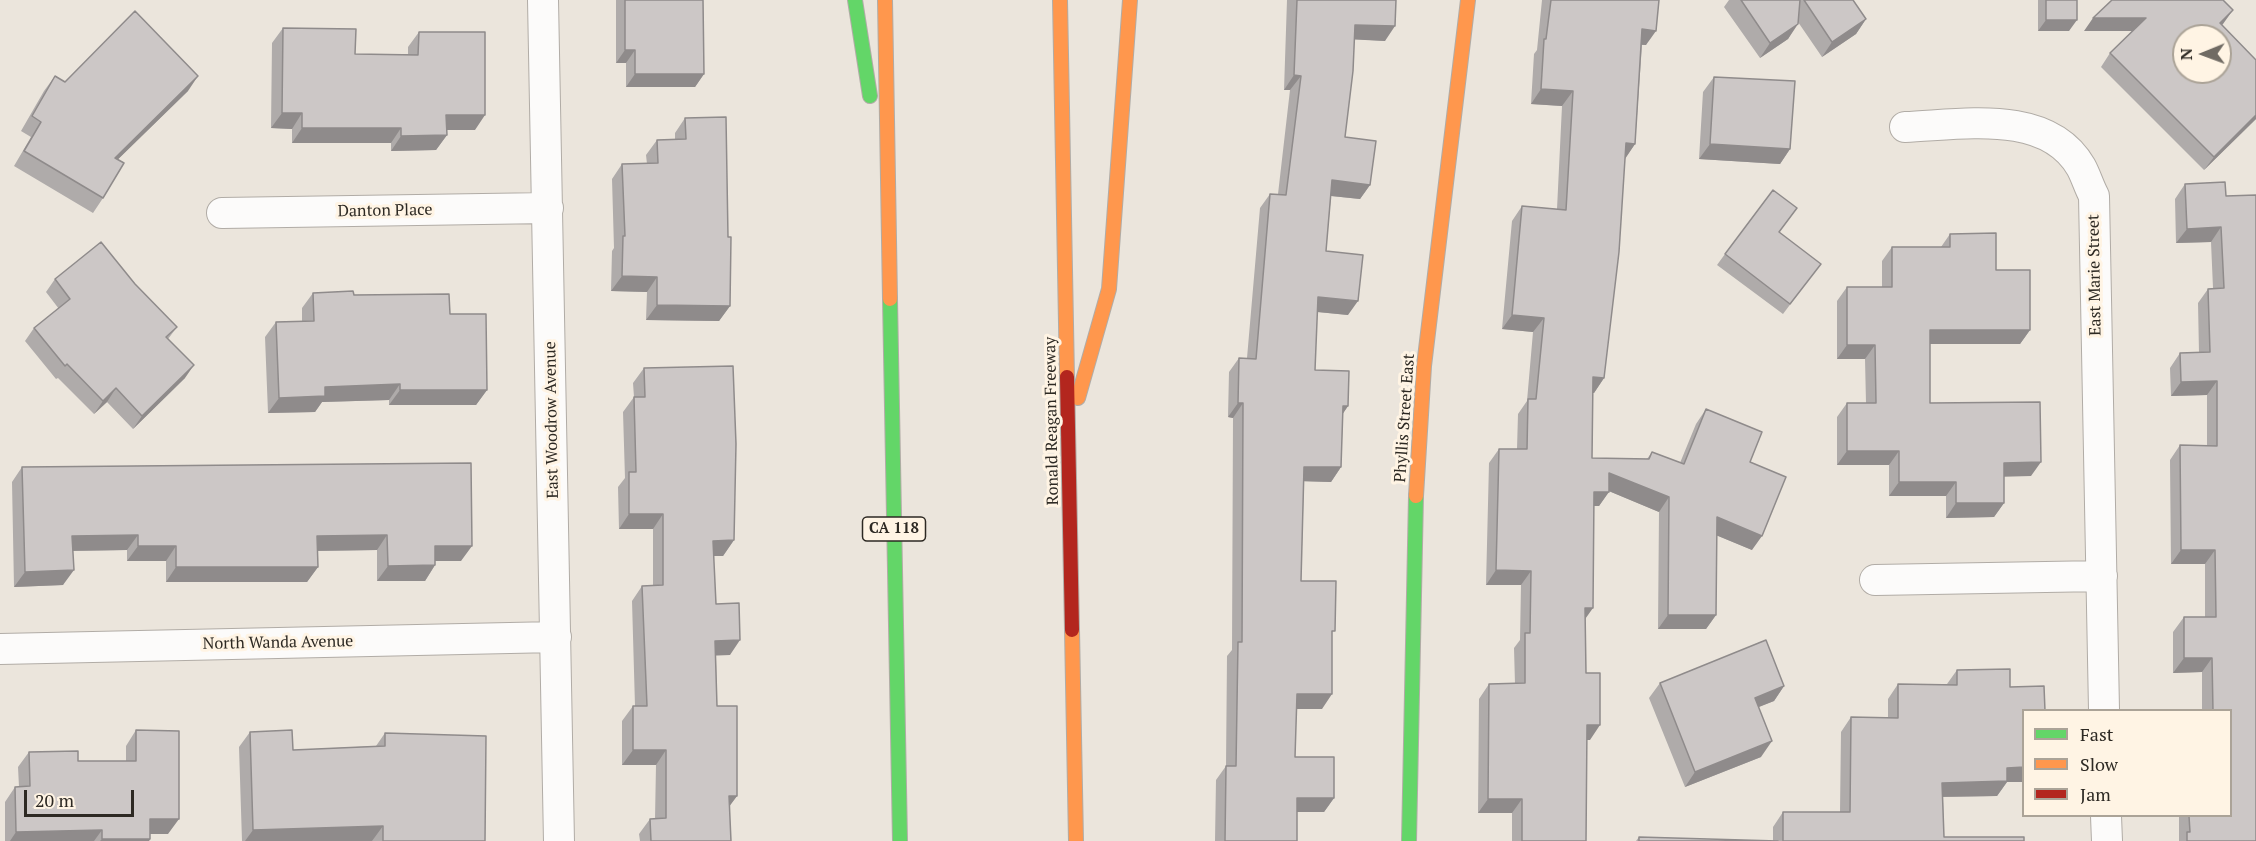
<!DOCTYPE html>
<style>
body{margin:0}
#map{position:relative;width:2256px;height:841px;overflow:hidden;background:#ebe5dc;font-family:"PT Serif",serif}
canvas{display:block}
.legend{position:absolute;left:2022px;top:709px;width:210px;height:108px;box-sizing:border-box;background:#fff4e4;border:2px solid #aba397;margin:0;padding:8px 10px;list-style:none;font-size:18px;color:#2d2923}
.legend li{display:flex;align-items:center;gap:12px;height:30px}
.legend b{width:30px;border:2px solid #aba397}
.north{position:absolute;left:2172px;top:24px;width:60px;height:60px;box-sizing:border-box;background:#fff4e4;border:2px solid #aba397;border-radius:50%;rotate:269deg;font-size:16px;font-weight:700;line-height:24px;text-align:center;color:#2d2923}
.north::after{content:'';display:block;margin:auto;width:21px;height:27px;background:#706b64;clip-path:polygon(50% 0,100% 100%,50% 72%,0 100%)}
.scale{position:absolute;left:24px;top:790px;width:110px;height:27px;box-sizing:border-box;border:3px solid #2d2923;border-top:0;padding-left:8px;font-size:18px;line-height:21px;white-space:nowrap;color:#2d2923;-webkit-text-stroke:4px #fff4e4;paint-order:stroke}
</style>
<div id="map">
<canvas width="2256" height="841"></canvas>
<ul class="legend">
<li><b style="height:8px;background:#63d668"></b>Fast</li>
<li><b style="height:8px;background:#ff974d"></b>Slow</li>
<li><b style="height:8px;background:#b3261e"></b>Jam</li>
</ul>
<div class="north">N</div>
<div class="scale">20 m</div>
</div>
<script>
const ctx = document.querySelector('canvas').getContext('2d');
ctx.lineJoin = 'round';
function trace(path, color, width, dash) {
  ctx.strokeStyle = color;
  ctx.lineWidth = width;
  ctx.lineCap = dash ? 'butt' : 'round';
  ctx.setLineDash(dash || []);
  ctx.stroke(path);
}
function paint(path, color) {
  ctx.fillStyle = color;
  ctx.fill(path, 'evenodd');
}
function drawText(font, color, halo, rows, align = 'center') {
  ctx.font = font + ' "PT Serif",serif';
  ctx.lineWidth = 6;
  ctx.setLineDash([]);
  ctx.textBaseline = 'middle';
  ctx.strokeStyle = halo;
  ctx.fillStyle = color;
  for (const [text, x, y, turn = 0] of rows) {
    ctx.save();
    ctx.translate(x, y);
    ctx.rotate((+turn || 0) * Math.PI / 180);
    ctx.textAlign = isNaN(turn) ? turn : align;
    if (halo) ctx.strokeText(text, 0, 0);
    ctx.fillText(text, 0, 0);
    ctx.restore();
  }
}
const street = new Path2D(`
 M543 0 559 841
 M1905 127C1961 125 2047 108 2081 167 2086 176 2089 187 2094 196L2104 710
 M222 213 548 208
 M1875 580 2102 576
 M0 649 556 637
 M2106 816 2107 841`);
const fast = new Path2D(`
 M855 0 870 96
 M890 299 900 841
 M1409 841 1416 496`);
const slow = new Path2D(`
 M885 0 890 299
 M1060 0 1067 377
 M1078 398 1109 289 1130 0
 M1416 496 1424 366 1468 0
 M1072 630 1076 841`);
const jam = new Path2D(`
 M1067 377 1072 630`);
const wall = new Path2D(`
 M616 0H703L704 74 695 87H626V63H616Z
 M1287 0H1396L1385 41 1354 39 1345 137 1370 185 1360 199 1331 196 1326 251 1348 315 1317 312 1315 370 1348 406 1343 413 1341 467 1331 482 1304 481 1301 581 1332 635 1322 709H1296L1295 757 1334 798 1324 812H1297V841H1215L1216 780 1226 766 1227 656 1232 650 1233 418 1228 417 1229 372 1239 358H1247L1260 208 1270 194H1278L1290 90H1284Z
 M1542 0H1659L1646 45H1642L1635 144 1625 158 1604 378 1594 393H1593L1592 458 1647 459 1652 452 1680 463 1696 424 1706 409 1750 462 1752 550 1716 535V615L1706 629H1658L1659 512 1609 491 1599 506H1594L1585 619 1586 673 1590 740H1587L1586 841H1512V813H1478L1479 699 1489 684H1515L1514 648 1520 640 1521 585H1486L1489 463 1499 449H1517L1518 414 1527 401 1533 332 1502 329 1512 221 1522 206 1557 209 1562 106 1531 104 1534 54 1537 50Z
 M1729 0H1853L1866 19 1856 34 1822 57 1798 22 1788 39 1760 58 1724 7Z
 M2038 0H2077L2069 31H2038Z
 M2222 25 2256 119 2204 170 2101 67 2110 53 2132 31H2084Z
 M283 28 355 54H408V47L419 32 475 130H447V135L436 150 391 151V143H292V129L271 128 272 43Z
 M55 76 65 82 188 91 118 159 103 198 93 213 14 166 31 137 21 131 44 91Z
 M1714 77 1790 149 1780 164 1699 159 1703 92Z
 M685 118 730 306 719 321 646 320 647 292 611 291 612 251 614 248 612 179 622 164H647L646 155 657 140 675 139V133Z
 M2225 182 2256 841H2179V816H2230V711H2202V672L2173 673V632L2184 617H2205V564H2171L2170 460 2180 445H2207V395L2171 396 2170 368 2180 353H2199L2198 303 2208 289 2213 288 2211 242 2176 243 2175 199 2185 184Z
 M1797 208 1779 232 1813 274 1783 314 1717 265 1725 254Z
 M1950 234 1996 270 2030 330 2020 344H1930V403L2031 476H2004V503L1994 517 1946 518V496H1889V465H1837V417L1847 403H1866L1865 359H1837V301L1847 287H1882V261L1892 247H1941Z
 M55 279 177 327 168 339 185 378 133 429 107 402 94 414 58 378 56 379 25 341 34 328 59 309 46 292Z
 M313 293 354 295 450 314 487 390 476 405H389V400L322 402 315 412 268 413 265 337 276 322 302 321V308Z
 M644 368 734 540 723 556H713L716 604 730 655H716L717 706 737 796 729 806 731 841H640L639 834 650 819H655L656 765H622V721L633 706H635L632 601 642 586H653V529H619L618 487 625 478 623 412 634 397 633 383Z
 M471 463 461 561H435V565L425 581H377V550L318 551V567L307 582H166V561H127V550L73 551 63 585 14 587 12 482 22 467Z
 M1957 670 2010 687 2024 711V782H2007L1997 796 1943 797 1944 837 2024 841H1636L1639 837 1773 841V827L1783 812H1840L1841 732 1851 717 1888 718V699L1898 684H1947Z
 M1660 683 1784 686 1774 701 1758 707 1761 757 1685 787 1649 698Z
 M136 730 168 834H150V839L149 841H5V802L15 787H19L18 767 29 752 78 761H126V746Z
 M250 732 293 750 376 746 385 733 485 841H242L239 747Z`);
const shadedWall = new Path2D(`
 M2233 10 2223 24 2211 36 2220 23Z
 M2093 18H2146L2137 31H2084Z
 M1866 19 1856 34 1822 57 1832 42Z
 M2046 20H2077L2069 31H2038Z
 M1798 24 1788 39 1760 58 1770 43Z
 M1355 25 1395 26 1385 41 1345 39Z
 M1642 29 1656 31 1646 45 1632 44Z
 M625 50H635L626 63H616Z
 M635 74H704L695 87H626Z
 M1294 75 1301 76 1290 90H1284Z
 M198 76 188 91 104 173 115 158Z
 M1541 89 1573 91 1562 106 1531 104Z
 M282 113H302L292 129 271 128Z
 M446 115H485L475 130H436Z
 M2256 115V119L2204 170 2214 157Z
 M302 128H401L391 143H292Z
 M447 135 436 150 391 151 401 136Z
 M1626 143 1635 144 1625 159Z
 M1710 144 1790 149 1780 164 1699 159Z
 M1332 180 1370 185 1360 199 1322 195Z
 M2221 227 2211 242 2176 243 2187 229Z
 M622 276 657 277 647 292 611 291Z
 M1318 297 1358 301 1348 315 1308 311Z
 M657 305 730 306 719 321 646 320Z
 M1512 315 1544 318 1533 332 1502 329Z
 M1930 330H2030L2020 344H1920Z
 M1847 345H1875L1865 359H1837Z
 M194 365 185 378 133 429 142 416Z
 M1593 377 1604 378 1594 393 1583 392Z
 M2217 381 2207 395 2171 396 2181 382Z
 M400 384 389 400 322 402 315 412 268 413 279 398 325 387Z
 M116 388 107 402 94 414 103 401Z
 M400 390H487L476 405H389Z
 M1238 403H1243L1233 418 1228 417Z
 M1343 406H1348L1338 421Z
 M1847 451H1899L1889 465H1837Z
 M2041 462 2031 476 1994 477 2004 463Z
 M1304 467H1341L1331 482 1294 481Z
 M1609 473 1669 497 1659 512 1599 487Z
 M1899 482H1956L1946 496H1889Z
 M1594 492H1609L1599 506H1584Z
 M1956 503H2004L1994 517 1946 518Z
 M629 514H663L653 529H619Z
 M1717 517 1762 536 1752 550 1706 531Z
 M138 535 127 550 62 551 72 536Z
 M387 535 377 550 307 551 317 536Z
 M734 540 723 556H702L713 541Z
 M138 546H176L166 561H127Z
 M435 546H472L461 561H424Z
 M2181 550H2215L2205 564H2171Z
 M435 565 425 581H377L388 566Z
 M176 567H318L307 582H166Z
 M74 570 63 585 14 587 25 572Z
 M1496 570 1531 571 1521 585H1486Z
 M1585 608H1593L1583 622Z
 M1668 615H1716L1706 629H1658Z
 M740 640 730 655 705 656 715 641Z
 M2184 658H2212L2202 672 2173 673Z
 M1784 686 1774 701 1744 713 1755 698Z
 M1297 694H1332L1322 709H1286Z
 M1587 725H1600L1590 740H1577Z
 M1772 741 1761 757 1685 787 1695 772Z
 M633 750H666L656 765H622Z
 M2024 767V782H2007L1997 796 1932 797 1942 783 2007 768Z
 M729 796H737L726 811Z
 M1297 798H1334L1324 812H1287Z
 M1488 799H1522L1512 813H1478Z
 M150 819H179L168 834H139Z
 M383 826 372 841H245L253 830Z
 M102 830 94 841H10L16 832Z
 M102 839H150L149 841H100Z`);
const building = new Path2D(`
 M625 0H703L704 74H635V50H625Z
 M1297 0H1396L1395 26 1355 25 1353 71 1345 137 1376 141 1370 185 1332 180 1326 251 1363 255 1358 301 1318 297 1315 370 1349 371 1348 406H1343L1341 467H1304L1301 581H1336L1335 631H1332V694H1297L1295 757H1334V798H1297V841H1225L1226 766H1236L1238 642H1242L1243 403H1238L1239 358 1256 359 1270 194 1286 195 1301 76 1294 75Z
 M1551 0H1659L1656 31 1642 29 1635 144 1626 143 1619 252 1604 378 1593 377 1592 458 1649 459 1652 452 1684 464 1706 409 1762 432 1750 462 1786 477 1762 536 1717 517 1716 615H1668L1669 497 1609 473V492H1594L1593 608H1585L1586 673H1600V725H1587L1586 841H1522V799H1488L1489 684 1525 683V633H1530L1531 571 1496 570 1499 449H1527L1528 399H1536L1544 318 1512 315 1522 206 1566 210 1573 91 1541 89 1544 39H1546Z
 M1741 0H1800L1798 24 1770 43Z
 M1804 0H1853L1866 19 1832 42Z
 M2046 0H2077V20H2046Z
 M2112 0H2223L2233 10 2220 23 2256 60V115L2214 157 2110 53 2146 18H2093ZM2184 36H2220V72H2184Z
 M135 11 198 76 115 158 124 163 103 198 24 151 41 122 32 116 55 76 65 82Z
 M283 28 356 29 355 54 418 55 419 32H485V115H446L447 135 401 136V128H302V113H282Z
 M1714 77 1795 81 1790 149 1710 144Z
 M726 117 728 237H731L730 306 657 305V277L622 276 623 236H625L622 164 658 163 657 140 686 139 685 118Z
 M2225 182 2226 196 2256 195V841H2187V832H2190L2189 816H2230V711H2213L2212 658H2184V617H2216L2215 550H2181L2180 445 2217 446V381L2181 382 2180 353 2210 352 2208 289 2224 288 2221 227 2187 229 2185 184Z
 M1773 190 1797 208 1779 232 1821 264 1790 304 1725 254Z
 M1996 233V270H2030V330H1930V403L2040 402 2041 462 2004 463V503H1956V482H1899V451H1847V403H1876L1875 345H1847V287H1892V247H1950V234Z
 M101 242 135 284 177 327 166 337 194 365 142 416 116 388 103 401 67 364 65 366 34 328 70 299 55 279Z
 M353 291 354 295 449 294 450 314H486L487 390H400V384L325 387V396L279 398 276 322 314 321 313 293Z
 M733 366 736 444 734 540 713 541 716 604 739 603 740 640 715 641 717 706H737V796H729L731 841H651L650 819 666 818V750H633V706H647L642 586 663 585V514H629V472H636L634 397H645L644 368Z
 M471 463 472 546H435V565L388 566 387 535 317 536 318 567H176V546H138V535L72 536 74 570 25 572 22 467Z
 M1766 640 1784 686 1755 698 1772 741 1695 772 1660 683Z
 M2010 669V687L2044 686 2045 711H2024V767L2007 768V781L1942 783 1944 837H2024V841H1783V812H1850L1851 717 1898 718V684L1957 685V670Z
 M136 730 179 731V819H150V839H102V830L16 832 15 787 30 786 29 752 78 751V761H136Z
 M292 730 293 750 385 746V733L486 736 485 841H383V826L253 830 250 732Z
 M1639 837 1778 841H1639Z`);
const shields = [
 [894,529,63]
];
const shieldNames = [
 ["CA 118",894,529]
];
const streetNames = [
 ["Danton Place",385,211,-1],
 ["East Marie Street",2095,275,-91],
 ["Phyllis Street East",1405,418,-86],
 ["East Woodrow Avenue",552,420,-91],
 ["Ronald Reagan Freeway",1052,421,-91],
 ["North Wanda Avenue",278,643,-1]
];
trace(street, '#b1aca6', 32);
trace(fast, '#b1aca6', 16);
trace(slow, '#b1aca6', 16);
trace(jam, '#b1aca6', 16);
trace(street, '#fcfbfa', 30);
trace(fast, '#63d668', 14);
trace(slow, '#ff974d', 14);
trace(jam, '#b3261e', 14);
paint(wall, '#afabaa');
paint(shadedWall, '#8f8b8b');
paint(building, '#ccc7c6');
trace(building, '#8f8b8b', 1.5);
for (const [x, y, w] of shields) {
  const box = new Path2D();
  box.roundRect(x - w / 2, y - 12, w, 24, 4.5);
  ctx.fillStyle = '#fff4e4';
  ctx.fill(box);
  trace(box, '#2d2923', 1.5);
}
drawText('bold 15px', '#2d2923', null, shieldNames);
drawText('16px', '#2d2923', '#fff4e4', streetNames);
</script>
